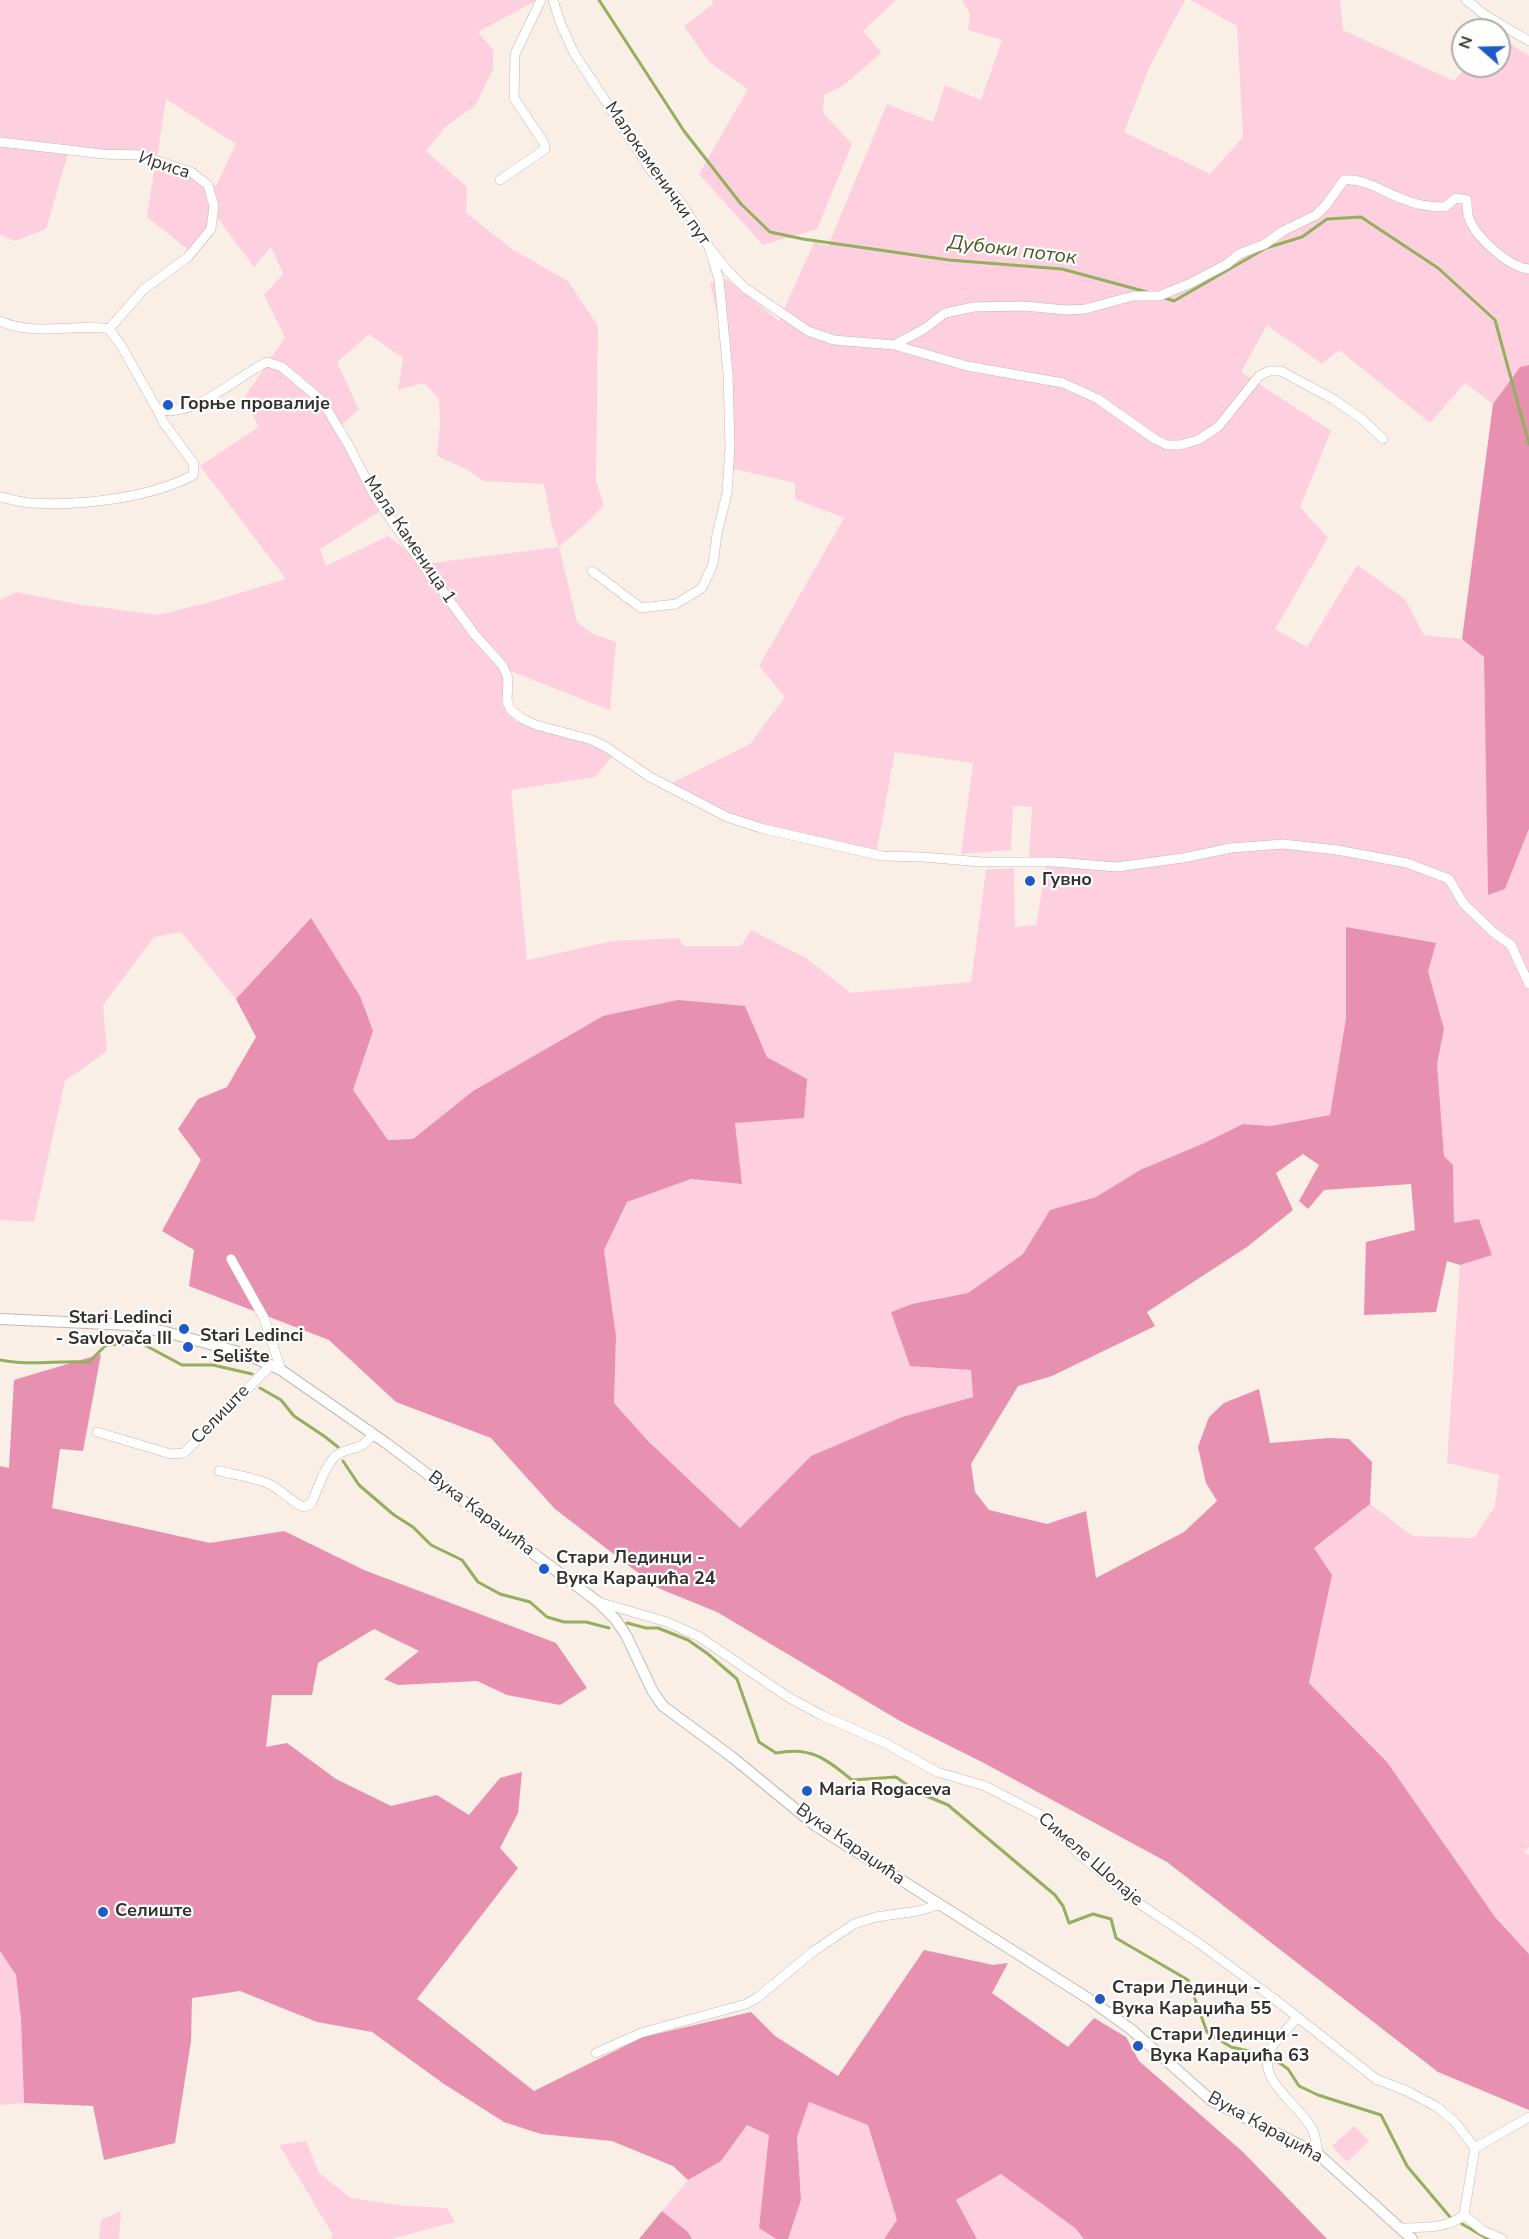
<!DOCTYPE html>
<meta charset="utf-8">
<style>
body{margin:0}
#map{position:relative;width:1529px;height:2239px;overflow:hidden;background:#f9efe7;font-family:"Nunito Sans",sans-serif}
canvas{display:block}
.north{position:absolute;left:1451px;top:18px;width:60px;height:60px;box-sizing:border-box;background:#fefefe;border:2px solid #aeacab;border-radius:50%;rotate:290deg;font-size:16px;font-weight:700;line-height:24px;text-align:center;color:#35312e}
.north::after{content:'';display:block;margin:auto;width:21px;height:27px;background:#1f5ac7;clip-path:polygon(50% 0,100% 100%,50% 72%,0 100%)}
</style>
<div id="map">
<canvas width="1529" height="2239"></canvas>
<div class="north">N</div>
</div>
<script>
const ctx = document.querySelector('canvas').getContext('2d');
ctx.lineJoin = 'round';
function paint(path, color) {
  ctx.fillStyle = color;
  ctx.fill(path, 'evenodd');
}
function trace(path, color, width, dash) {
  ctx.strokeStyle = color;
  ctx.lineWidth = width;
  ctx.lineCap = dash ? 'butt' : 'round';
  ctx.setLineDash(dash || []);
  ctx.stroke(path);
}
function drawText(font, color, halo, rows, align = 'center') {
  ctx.font = font + ' "Nunito Sans",sans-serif';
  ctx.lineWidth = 4.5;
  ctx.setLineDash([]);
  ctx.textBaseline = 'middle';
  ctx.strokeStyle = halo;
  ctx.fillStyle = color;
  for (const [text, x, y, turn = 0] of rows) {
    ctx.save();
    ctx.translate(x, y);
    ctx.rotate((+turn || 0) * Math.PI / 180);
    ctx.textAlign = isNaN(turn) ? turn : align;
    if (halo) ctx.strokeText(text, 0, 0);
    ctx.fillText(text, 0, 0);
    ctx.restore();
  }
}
const green = new Path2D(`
 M0 0H537L478 32 493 50V69L475 106 445 127 426 151 467 187 466 213 515 251 568 281 598 326 596 481 604 505 581 528 559 547 577 622 593 634 616 642 610 710 505 669 502 705 515 721 587 741 614 754 595 777 511 790 527 960 613 941 679 938 683 946H741L751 930 806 958 851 993 971 982 986 870 1014 868 1015 927 1036 925 1048 857 1029 858 1032 807 1013 806 1011 850 961 854 973 763 895 752 876 854 726 822 662 788 750 744 785 697 759 666 844 518 795 499V483L725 467 726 435 723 337 710 283 727 279 779 321 814 242 828 246 887 104 933 122 945 85 981 100 1002 40 968 30 970 13 962 0H1185L1150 66 1124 132 1210 174 1243 137 1237 26 1191 0H1340L1343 30 1454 81 1467 66H1499V36L1529 56V365L1520 367 1493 404 1465 383 1430 423 1339 350 1322 364 1267 325 1241 372 1331 431 1300 507 1328 538 1275 629 1307 647 1357 565 1405 599 1424 635 1462 639 1484 657 1488 895 1505 889 1529 829V1847L1524 1852 1529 1855V1954L1495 1917 1387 1762 1309 1683 1332 1575 1314 1548 1370 1504 1413 1536 1474 1538 1495 1506 1499 1475 1447 1463 1460 1265 1492 1255 1454 1223 1453 1165 1444 1156 1437 1064 1444 1029 1428 971 1346 927V1018L1330 1115 1271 1126 1243 1124 1202 1144 1140 1170 1096 1197 1050 1210 1023 1254 968 1293 912 1304 891 1312 910 1365 972 1370 973 1397 902 1417 811 1456 740 1529 648 1441 614 1403 616 1336 604 1250 627 1202 691 1179 742 1184 735 1123 807 1079 767 1057 745 1006 603 1016 473 1091 413 1139 388 1140 353 1090 373 1031 311 918 236 999 181 932 154 937 103 1005 107 1051 65 1081 34 1222 0 1220V600L17 592 76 604 158 615 210 602 286 579 200 466 259 427 244 398 285 337 264 295 283 274 271 247 254 267 217 217 191 252 147 217 155 164 216 186 236 144 166 99 157 157 70 147 46 229 15 241 0 235ZM369 334 403 358 398 390 424 383 439 399 440 423 437 456 466 469 484 481 544 484 552 527 559 547 423 564 388 536 326 566 320 549 379 512 336 429 359 410 337 362Z
 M712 0H896L863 31 881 53 843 86 824 95 823 113 852 144 817 229 763 245 699 174 748 89 709 62 684 26 713 4Z
 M0 1951 16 1975 21 2019 24 2103 0 2105Z
 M809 2102 868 2125 897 2220 884 2239H788L801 2200 797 2137Z
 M747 2125 770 2135 759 2228 776 2239H692L688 2232 662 2211 688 2180 721 2161Z
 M1354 2126 1369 2141 1347 2162 1332 2146Z
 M306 2141 319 2173 351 2198 405 2206 447 2208 455 2222 392 2239H331L333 2235 279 2145Z
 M1001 2174 1075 2228 1084 2239H977L956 2200Z
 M121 2211 119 2239H99L101 2220Z`);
const forest = new Path2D(`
 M1529 365V829L1505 889 1488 895 1484 657 1462 639 1493 404 1520 367Z
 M311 918 360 996 373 1031 353 1090 388 1140 413 1139 473 1091 603 1016 678 1000 745 1006 767 1057 807 1079 804 1118 735 1123 742 1184 691 1179 627 1202 604 1250 616 1336 614 1403 648 1441 740 1528 811 1456 902 1417 973 1397 971 1370 910 1366 891 1312 912 1304 968 1293 1023 1254 1050 1210 1096 1197 1140 1170 1202 1144 1243 1124 1271 1126 1330 1115 1346 1018V927L1436 943 1428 971 1444 1029 1437 1064 1444 1156 1453 1165 1454 1223 1479 1219 1492 1255 1460 1265 1447 1261 1436 1312 1364 1315 1366 1242 1415 1230 1411 1184 1324 1190 1308 1209 1299 1201 1319 1165 1303 1154 1276 1173 1293 1210 1247 1247 1147 1312 1155 1326 1052 1376 1018 1386 971 1464 975 1492 989 1510 1047 1524 1086 1511 1096 1578 1184 1532 1217 1501 1206 1483 1198 1447 1209 1417 1224 1403 1259 1389 1270 1443 1329 1438 1349 1439 1372 1462 1370 1504 1314 1548 1332 1575 1309 1683 1387 1762 1495 1917 1529 1954V2110L1438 2072 1167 1862 982 1762 900 1721 717 1612 658 1588 555 1509 491 1438 396 1402 329 1340 189 1286 194 1250 162 1231 201 1160 178 1129 198 1099 227 1087 256 1037 236 999Z
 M101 1354 83 1451 60 1449 52 1508 210 1543 284 1531 364 1570 556 1643 587 1688 560 1705 507 1695 477 1681 398 1685 384 1679 419 1651 374 1629 318 1663 312 1695H272L266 1747 287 1743 336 1779 391 1806 437 1795 469 1815 500 1778 522 1772 518 1813 500 1848 518 1868 417 1999 534 2091 643 2037 751 2012 775 2036 838 2076 924 1950 993 1965 1008 1963 992 1993 1068 2047 1094 2018 1126 2037 1139 2061 1243 2152 1327 2239H1084L1075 2228 1001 2174 956 2200 977 2239H884L897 2220 868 2125 809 2102 797 2137 801 2200 788 2239H776L759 2228 769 2135 747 2125 721 2161 688 2180 673 2166 612 2141 541 2134 504 2122 444 2084 372 2032 317 2022 240 1991 192 1998 191 2041 175 2143 104 2160 93 2106 24 2103 21 2019 16 1975 0 1951V1466L9 1468 14 1380Z
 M662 2211 688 2232 692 2239H639Z`);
const stream = new Path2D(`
 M599 0 684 131 741 204 770 232 803 239 949 260 1062 269 1147 292
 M1162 297 1174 301 1266 248 1302 237 1327 219 1361 217 1438 268 1495 320 1529 444
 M0 1360C29 1366 59 1360 89 1362L106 1345 141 1343 182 1365H213L252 1374
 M260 1388 281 1400 294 1416 324 1436 338 1447
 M343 1461 359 1485 394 1515 413 1527 431 1545 462 1560 478 1582 500 1594 530 1602 547 1617 564 1622H586L609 1628
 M627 1623 646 1628H658L688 1640 708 1654 737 1679 759 1742 776 1753C811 1746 826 1759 852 1780L896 1777 917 1792 948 1805 1055 1895 1063 1906 1069 1923 1093 1914 1111 1919 1116 1938 1188 1980 1207 2032 1231 2047 1262 2054 1274 2059 1288 2069 1299 2086 1318 2095 1381 2115 1407 2166 1450 2217
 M1462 2224 1488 2239`);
const minor = new Path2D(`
 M553 0 560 22 574 53 652 172 680 201 709 247 719 280 728 373 730 447 727 493 717 534 713 564 702 588 676 604 641 608 592 571
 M1466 0 1485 15 1529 41
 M0 142 103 154 140 155 191 172 208 185 214 206 211 229 188 257 144 289 109 329
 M500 180 545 149 544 143 514 98 515 54 541 0
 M709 247 728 271 745 288 808 331 834 340 894 345 967 366 1063 383 1098 399 1156 440 1167 445H1180L1198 440 1218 427 1259 376 1269 371H1281L1333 399 1362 419 1383 439
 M0 321C36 337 73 323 109 329L122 347 157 409C194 420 235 377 267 362L282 367 322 401 348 444 374 495 405 540 475 635 503 666 508 678 507 700 510 709 521 718 536 725 592 740 606 747 650 777 727 817 764 829 882 856 923 857 981 862H1056L1116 867 1183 858 1231 848 1283 844 1337 850 1407 863 1449 879 1463 903 1493 932 1511 945 1529 984
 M894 345 924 329 945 313 974 307 1024 306 1066 310 1085 309 1133 296H1159L1189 284 1227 264 1239 254 1265 244 1283 231 1316 215 1326 205 1344 180C1365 178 1383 192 1403 199 1416 205 1431 207 1445 207L1456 198 1467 200C1467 205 1467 210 1468 215 1473 235 1508 267 1529 269
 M0 497C10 499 22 503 32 503 80 506 151 498 193 475L194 464 164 423 157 409
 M231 1259 264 1318 281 1370
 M97 1432 171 1454 184 1453 271 1365
 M219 1471C236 1475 254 1477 269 1484 282 1490 292 1503 304 1507L311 1504C317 1491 327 1459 340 1453 356 1446 360 1451 373 1434
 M598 1602 667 1622 698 1636 788 1697 823 1716 885 1743 937 1772 985 1786 1041 1815 1078 1853 1131 1898 1200 1944 1277 2001 1376 2079 1407 2091 1437 2107 1454 2121 1475 2148 1464 2215
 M1298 2017C1290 2026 1280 2035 1273 2045 1250 2078 1302 2105 1313 2131 1316 2138 1317 2147 1318 2154
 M596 2053 641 2033 746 2004 757 1998 814 1951 854 1924 876 1917 918 1911 938 1905
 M1475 2148 1529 2117
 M1464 2215 1482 2230 1502 2239
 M1402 2228C1423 2227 1447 2229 1464 2215`);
const tertiary = new Path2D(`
 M0 1319 130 1325 166 1332 235 1351 252 1357 281 1370 386 1443 598 1602 615 1619 626 1635 653 1692 663 1706 732 1757 816 1826 1089 1999 1132 2030 1212 2101 1318 2154 1412 2239`);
const markers = [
 [168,405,6,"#1f5ac7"],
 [1030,881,6,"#1f5ac7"],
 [184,1329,6,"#1f5ac7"],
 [188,1347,6,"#1f5ac7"],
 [544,1569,6,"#1f5ac7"],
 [807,1791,6,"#1f5ac7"],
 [103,1912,6,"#1f5ac7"],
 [1100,1999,6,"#1f5ac7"],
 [1138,2046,6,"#1f5ac7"]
];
const streetNames = [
 ["Ириса",164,166,18],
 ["Малокаменички пут",657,174,55],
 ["Мала Каменица 1",409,540,56],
 ["Селиште",221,1415,-46],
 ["Вука Караџића",481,1514,37],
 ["Вука Караџића",850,1845,35],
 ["Симеле Шолаје",1090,1860,41],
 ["Вука Караџића",1265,2128,29]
];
const poiNames = [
 ["Горње провалије",180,405],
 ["Гувно",1042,881],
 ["Stari Ledinci",172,1319,"right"],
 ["- Savlovača III",172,1340,"right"],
 ["Stari Ledinci",200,1337],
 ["- Selište",200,1358],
 ["Стари Лединци -",556,1559],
 ["Вука Караџића 24",556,1580],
 ["Maria Rogaceva",819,1791],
 ["Селиште",115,1912],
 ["Стари Лединци -",1112,1989],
 ["Вука Караџића 55",1112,2010],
 ["Стари Лединци -",1150,2036],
 ["Вука Караџића 63",1150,2057]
];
const waterNames = [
 ["Дубоки поток",1012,251,7]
];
paint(green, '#fed0df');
paint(forest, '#e890b0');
trace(stream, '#94af5d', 3);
trace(minor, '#c2b8b0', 10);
trace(tertiary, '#c2b8b0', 12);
trace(minor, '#fff', 9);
trace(tertiary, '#fff', 10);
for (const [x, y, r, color] of markers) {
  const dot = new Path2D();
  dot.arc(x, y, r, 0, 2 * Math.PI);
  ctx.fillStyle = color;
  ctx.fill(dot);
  trace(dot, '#fefefe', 2);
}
drawText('18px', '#35312e', '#fefefe', streetNames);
drawText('bold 18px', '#35312e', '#fefefe', poiNames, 'left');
drawText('italic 20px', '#495b21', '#fefefe', waterNames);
</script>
